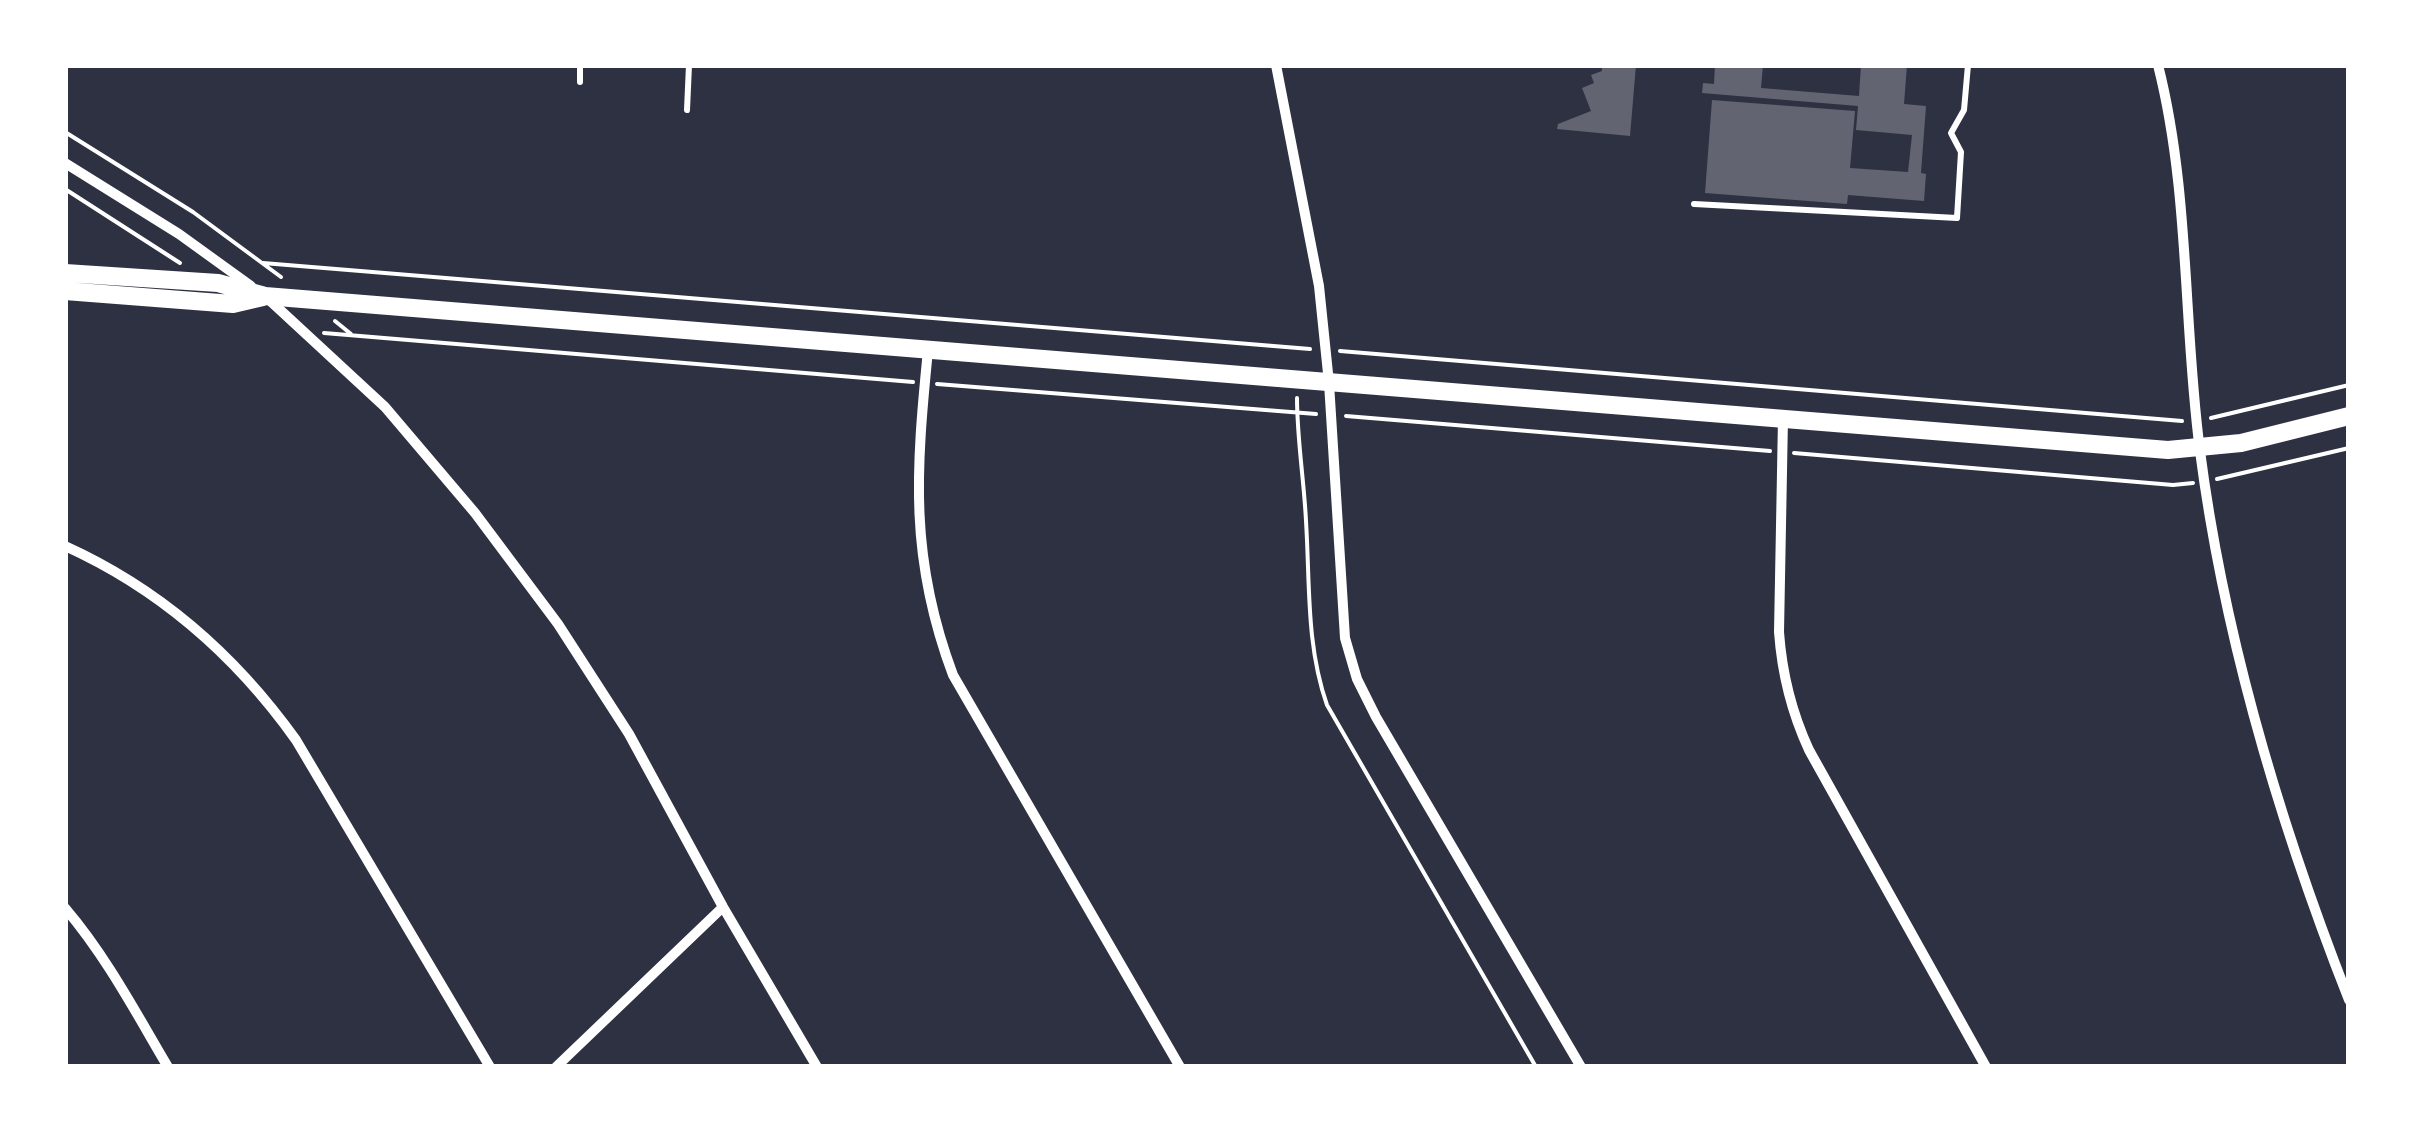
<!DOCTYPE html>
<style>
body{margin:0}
#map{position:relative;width:2414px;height:1132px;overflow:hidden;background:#2d3142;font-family:Helvetica,sans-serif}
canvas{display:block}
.frame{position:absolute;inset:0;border:68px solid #fff;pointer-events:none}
</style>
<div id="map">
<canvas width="2414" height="1132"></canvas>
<div class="frame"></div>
</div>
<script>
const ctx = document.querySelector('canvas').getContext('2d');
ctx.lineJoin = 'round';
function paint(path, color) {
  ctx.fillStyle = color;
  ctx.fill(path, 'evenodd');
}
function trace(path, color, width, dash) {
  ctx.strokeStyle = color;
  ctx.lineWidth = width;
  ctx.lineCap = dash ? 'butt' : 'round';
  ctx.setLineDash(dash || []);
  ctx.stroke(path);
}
const building = new Path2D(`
 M1602 65H1636L1630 136 1557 129 1558 124 1591 111 1582 88 1594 83 1591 75 1602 71Z
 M1715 65H1763L1761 88 1859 96 1861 65H1907L1904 104 1926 106 1921 173 1926 174 1924 201 1848 195 1847 204 1705 193 1712 100 1855 111 1850 168 1908 172 1912 135 1856 130 1858 106 1702 93 1703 83 1714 84Z`);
const path = new Path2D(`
 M65 132 193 212 281 277
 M65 189 180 263
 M263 263 1310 349
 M335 321 351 334
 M324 333 913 382
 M1340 351 2182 421
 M937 384 1316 414
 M1297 398C1297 439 1304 480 1306 521 1310 584 1306 645 1327 705L1536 1067
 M1346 416 1770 451
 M2211 418 2349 385
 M1794 453 2173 485 2193 483
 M2217 479 2349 448`);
const service = new Path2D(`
 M580 82V65
 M687 110 689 65
 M1694 204 1957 218 1961 152 1951 133 1964 110 1968 65`);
const minor = new Path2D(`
 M1276 65 1319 286 1329 383 1345 638 1357 679 1376 717 1581 1067
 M2158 65C2190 191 2183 323 2200 451 2224 636 2281 827 2349 1000
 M65 163 179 234 251 286
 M265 296 385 407 475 513 558 624 629 734 723 907 817 1067
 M928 350C916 471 909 558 953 675L1180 1067
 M1783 418 1779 632C1782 674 1791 711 1809 750L1986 1067
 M65 546C160 589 236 656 296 740L490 1067
 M65 908C106 956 136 1013 168 1067
 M556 1067 723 907`);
const secondary = new Path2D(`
 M65 273 218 283 265 296 2168 450 2241 443 2349 416
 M65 291 233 304 263 297`);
paint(building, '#626471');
trace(path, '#fff', 4);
trace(service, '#fff', 6);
trace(minor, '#fff', 10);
trace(secondary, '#fff', 18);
</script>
